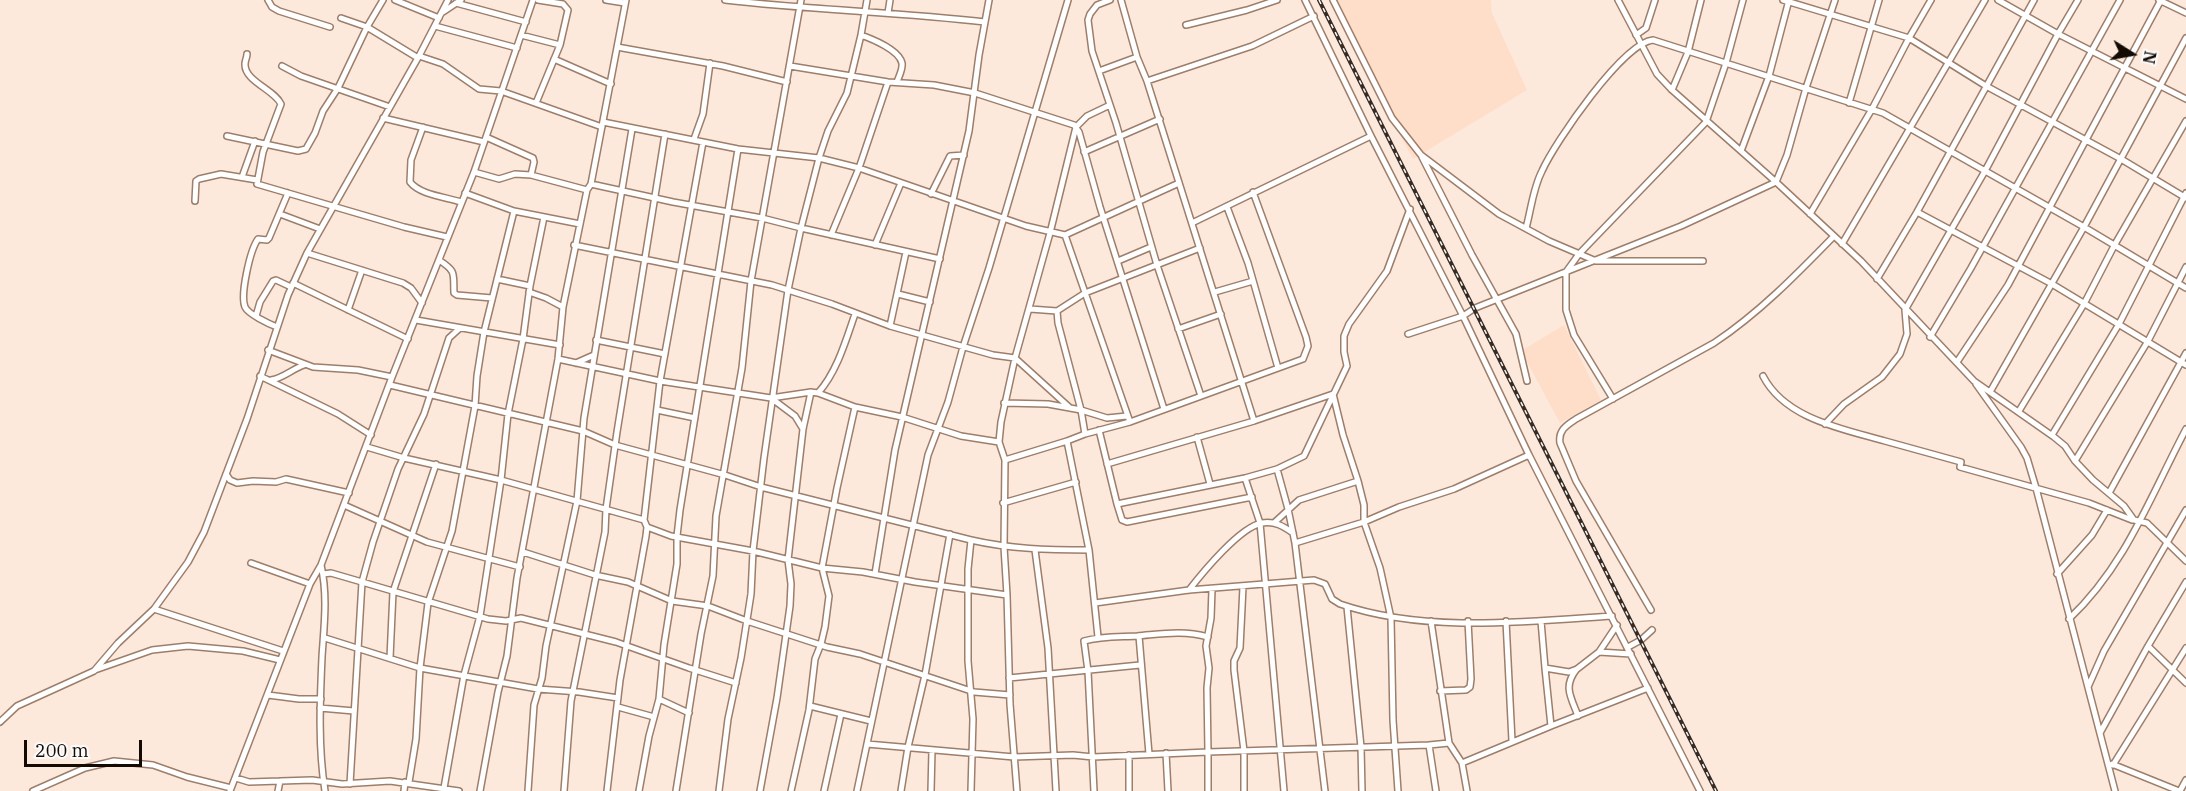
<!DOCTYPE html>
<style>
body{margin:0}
#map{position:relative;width:2186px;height:791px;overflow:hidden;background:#fde9dc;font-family:"IBM Plex Serif",serif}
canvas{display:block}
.north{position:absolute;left:2102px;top:24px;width:60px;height:60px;-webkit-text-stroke:4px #fafafa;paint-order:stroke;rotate:101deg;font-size:16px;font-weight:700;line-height:24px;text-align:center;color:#140a04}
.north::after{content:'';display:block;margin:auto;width:21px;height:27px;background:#140a04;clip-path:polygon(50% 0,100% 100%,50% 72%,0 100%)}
.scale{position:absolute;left:24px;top:740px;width:118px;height:27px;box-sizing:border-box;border:3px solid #140a04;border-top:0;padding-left:8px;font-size:18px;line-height:21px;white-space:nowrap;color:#140a04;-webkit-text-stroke:4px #fafafa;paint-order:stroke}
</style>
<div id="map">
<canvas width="2186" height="791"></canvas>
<div class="north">N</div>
<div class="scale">200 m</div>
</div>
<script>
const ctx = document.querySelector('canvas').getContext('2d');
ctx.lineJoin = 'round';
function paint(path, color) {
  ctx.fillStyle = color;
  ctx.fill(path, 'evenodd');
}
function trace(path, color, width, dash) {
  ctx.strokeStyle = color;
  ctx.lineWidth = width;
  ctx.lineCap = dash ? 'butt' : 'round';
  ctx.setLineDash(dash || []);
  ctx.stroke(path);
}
const built = new Path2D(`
 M1329 0H1491L1492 13 1527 90 1413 159 1350 43Z
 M1564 325 1601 400 1560 423 1521 351Z`);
const minor = new Path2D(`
 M268 0 272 7 279 11 330 27
 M395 0 439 18
 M606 0 625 3
 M725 0C812 10 899 12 985 22
 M1110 0 1097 5 1090 14 1088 20 1092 51 1116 123 1157 265 1201 396
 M1121 0 1137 57 1147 81 1254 421
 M1305 0 1371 136 1463 316 1529 455 1700 791
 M1333 0 1392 118 1421 155 1499 214 1549 241 1596 261H1703
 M1618 0 1657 74 1672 90 1776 182 1861 261 1974 381 2054 437 2065 446 2075 461 2093 480 2124 506 2134 520 2147 523 2186 561
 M1783 0 1909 38 1986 86 2121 159 2186 198
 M1998 0 2058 34 2186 99
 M2159 0 2186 13
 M456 3 526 22
 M443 12 461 0
 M888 13 890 0
 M341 18 367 27 418 58
 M1186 25 1247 10 1277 0
 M435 26 517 48
 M521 35 560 45
 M861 35C872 39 899 50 902 63 903 69 899 76 897 82
 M1636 35 1646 28 1655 0
 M617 47 723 66 787 82
 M247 54C247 58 245 60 245 64 244 81 275 90 281 104L263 152 257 184 404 227 447 237
 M419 56 443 64 479 89 501 91 602 127
 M554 59 611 84
 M282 66 301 76 390 107
 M790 66 888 82 934 85 975 93 1074 125 1079 132 1100 207 1164 409
 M1099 71 1137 57
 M1147 81 1252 46 1314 16
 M1672 90 1688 52 1701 0
 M536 103 560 45 568 10 563 4 538 0
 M1849 103 1879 0
 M383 118 484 142
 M603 122 738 149 819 158 859 168 1026 226 1065 235 1179 183
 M423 127 411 160 410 182C420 195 446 197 461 202
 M227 136 298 151 306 149 315 133 323 111 338 88 367 27 383 0
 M486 137 533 158 534 162 531 175
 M694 139 703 114 710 63
 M1741 151 1769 76 1789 0
 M1084 152 1160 119
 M1422 157 1472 255 1516 334 1527 381
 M474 172 499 179 515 174 531 175 587 190
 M242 177 255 141
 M591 184 673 202 762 218 801 228 940 259
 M465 193 514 211 580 224
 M931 194 950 156 964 155
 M195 201 196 181 199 179 221 174 257 180
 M1227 207 1248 263 1278 368
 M1917 212 2052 284 2186 365
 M280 214 320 229
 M1810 214 1872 109 1909 38 1931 0
 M1192 223 1371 136
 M1526 228C1531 210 1533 188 1542 171 1555 142 1623 43 1653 40L1883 113 2084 227 2186 288
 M831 235 859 168 888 82
 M1065 235 1130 422
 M1842 244 1985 0
 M574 245 772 285 832 304 890 326 993 355 1015 358 1069 407
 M875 245 901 183
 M307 253 403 283 411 288 422 303
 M439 260C457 272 453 273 454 293L457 295 492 298
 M1118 261 1151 247
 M497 279 530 286
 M1877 279 1917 212 2034 0
 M293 283 408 339
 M529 292 546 298 563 307
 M1215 292 1253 281
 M898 294 930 302
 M1030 309 1057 311 1085 293 1200 248
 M348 310 362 270
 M1057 311 1058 323 1081 410 1085 434
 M256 316 260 302 273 281 276 280 291 287
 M416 320 560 345
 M890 326 906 252
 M277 327C269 324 248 314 245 307 240 295 250 250 258 239L267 240 269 238 288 193
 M1178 329 1221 314
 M1408 334 1463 316 1475 308 1681 226 1776 182 1787 155 1806 88 1835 0
 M1930 337 1971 268 2120 0
 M596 340 665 354
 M268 350 313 367 358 370 392 377
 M558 359 660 381 771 398 795 416 803 429
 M1957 362 2008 285 2161 0
 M576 363 594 355
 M260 376 338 414 371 435
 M1763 376C1785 419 1843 429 1885 441 1910 448 1936 455 1961 462L1960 467 2089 503 2132 520
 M271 380C284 378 292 369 304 365
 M1976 384 2021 447 2027 458 2036 488 2115 791
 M390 385 583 431 615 445 725 475 761 487 971 540C1010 549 1048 550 1089 550
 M1990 392 2084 227 2186 38
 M818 393 855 407 902 417 961 436 999 442
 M1333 394 1343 435 1358 481 1364 505V522L1380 568 1391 618 1393 720 1398 791
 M771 398 811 392 818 393C837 372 846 340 855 314
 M1613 399 1574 335 1566 310V272L1579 254 1706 122 1726 63 1743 0
 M1004 403 1048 404 1081 410 1107 418 1127 416
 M657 410 695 418
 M2019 411 2084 304 2114 246 2186 121
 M1825 424 1844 404 1882 377 1900 354 1907 334 1905 310 1985 171 2058 34 2078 0
 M1099 430 1117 504 1245 478 1277 469 1304 456 1347 366 1344 352V336L1349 324 1387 271 1410 209
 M2052 435 2119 324 2186 193
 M1197 437 1210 484
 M1067 441 1089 550 1098 637
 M367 447 404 458 501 480 644 520
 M1005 460 1067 441 1085 434 1130 422 1303 359 1308 346 1306 337 1253 192
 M2075 461 2148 341 2186 267
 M1107 464 1254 421 1333 394
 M1277 469 1288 509 1295 543 1325 791
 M226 474 230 480 237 483 253 481 276 482 286 479 349 493
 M1245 478 1260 523 1284 791
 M2109 493 2186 353
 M1003 503 1076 482
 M1117 504 1122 520 1127 522 1252 497
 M344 505 427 542 520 567
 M1275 522 1299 500 1358 481
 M647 527 671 536 753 551 822 568 863 572 915 582 1007 595
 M971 540 968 569V661L973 719 971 791
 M1295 543 1364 522 1399 507 1454 489 1529 455
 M1035 550 1048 648 1056 791
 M523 552 595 575 628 582 672 601 708 606 747 621 827 647 860 654 974 692 1010 695
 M251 563 310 584
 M323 574 331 573 362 582 488 619 506 621 521 618 616 642 689 668 736 683
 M875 574 895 450 969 131 979 55 989 0
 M2057 574 2092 535 2107 510
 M1243 587 1240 648 1234 661V670L1244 751V791
 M1189 590C1203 572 1240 527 1262 523 1275 521 1283 526 1293 533
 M1095 603 1189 590 1314 580 1325 584 1332 599 1340 604C1424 633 1524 622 1612 616
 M1347 607 1361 747 1362 791
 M154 609 283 651
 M1651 610 1576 481 1560 443C1558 430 1567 425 1576 419L1714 343C1759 313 1796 275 1834 236
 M2069 619C2126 565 2150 497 2186 429
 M1431 621 1449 743 1462 763 1467 791
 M1506 621 1512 741
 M1541 621 1545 668 1569 672 1577 669 1599 652 1631 654
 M1139 636 1149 754
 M325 638 420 668 538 689 579 692 618 698
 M2148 646 2186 683
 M1628 647 1641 640 1652 630
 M1599 652 1617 625
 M390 658 393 592 436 464
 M95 670 152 650 188 646 243 651 280 660
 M1576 670C1563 687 1571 697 1578 716
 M1009 678 1140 665
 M2088 687 2104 651 2186 510
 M1440 691 1466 690 1470 687 1471 679 1468 621
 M268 695 299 699H321
 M659 699 689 713
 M810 706 871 721
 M618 707 654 717
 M320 708 354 711
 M0 722 17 706 94 671 118 643 154 609 188 562 204 532 247 419 288 295 307 253 419 56 448 0
 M1551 726 1648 688
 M2100 733 2148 646 2186 582
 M867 744 1014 757 1073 755 1093 757 1208 752 1207 688 1209 668 1206 646 1211 618 1212 589
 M1429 745 1436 791
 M1166 753 1168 791
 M1462 763 1551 726 1545 668
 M2112 764 2179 791
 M2113 765 2186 648
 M236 778 249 782 312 780 342 784 390 781 459 791
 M409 782 416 739 420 668 428 603 452 531 475 406 477 376 484 332 514 211
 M350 784 362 582 373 542 398 469 424 414 449 338 460 328
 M444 788 464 675 480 616 501 480 508 414 523 339 530 286 544 217
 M33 791 85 768 114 761 153 765 187 777 231 788
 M230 791 310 584 321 565
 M278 791 280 781
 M325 791C318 747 320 702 322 657 324 626 328 596 321 565L392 377 474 172 533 0
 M404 791 405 782
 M480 791 498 692 507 656 517 578 558 359 563 307 587 190 591 184 626 0
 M528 791 534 705 542 678 546 646 577 501 584 418 632 129
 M564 791 571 701 605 532 606 509 617 432 665 134
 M607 791 620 680 646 536 647 527 644 520 660 381 703 142
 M639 791 649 736 659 699 664 645 677 564V536L680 510 738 149
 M676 791 701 634 713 576 716 516 742 368 751 281 801 0
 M719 791 728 719 741 658 751 594 753 551 764 458 788 290 801 228 819 158 828 131 847 93 861 35 867 0
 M760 791 777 698 790 606 791 584 788 560 803 429 811 392
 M791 791 809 710 815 659 821 644 825 627 829 596 822 568 837 488 855 407
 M824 791 841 714
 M857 791 928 455 948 402 963 347 989 268 1068 0
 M901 791 908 747 925 675 950 534
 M931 791 932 750
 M1017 791 1010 704 1007 595 1004 547 1005 460 999 442 1001 422 1015 358 1050 233 1076 127 1087 116 1110 105
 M1094 791 1088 671 1084 641C1102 636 1119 637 1137 636 1162 634 1183 630 1208 637
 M1129 791V755
 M1208 791V752L1429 745 1449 743
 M2180 791 2186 780`);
const rail = new Path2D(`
 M1319 0 1716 791`);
paint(built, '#fedec9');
trace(minor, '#9d7e6a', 8);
trace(minor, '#fff', 5);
trace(rail, '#372b24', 4);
trace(rail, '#fafafa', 1.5, [4.5]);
</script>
